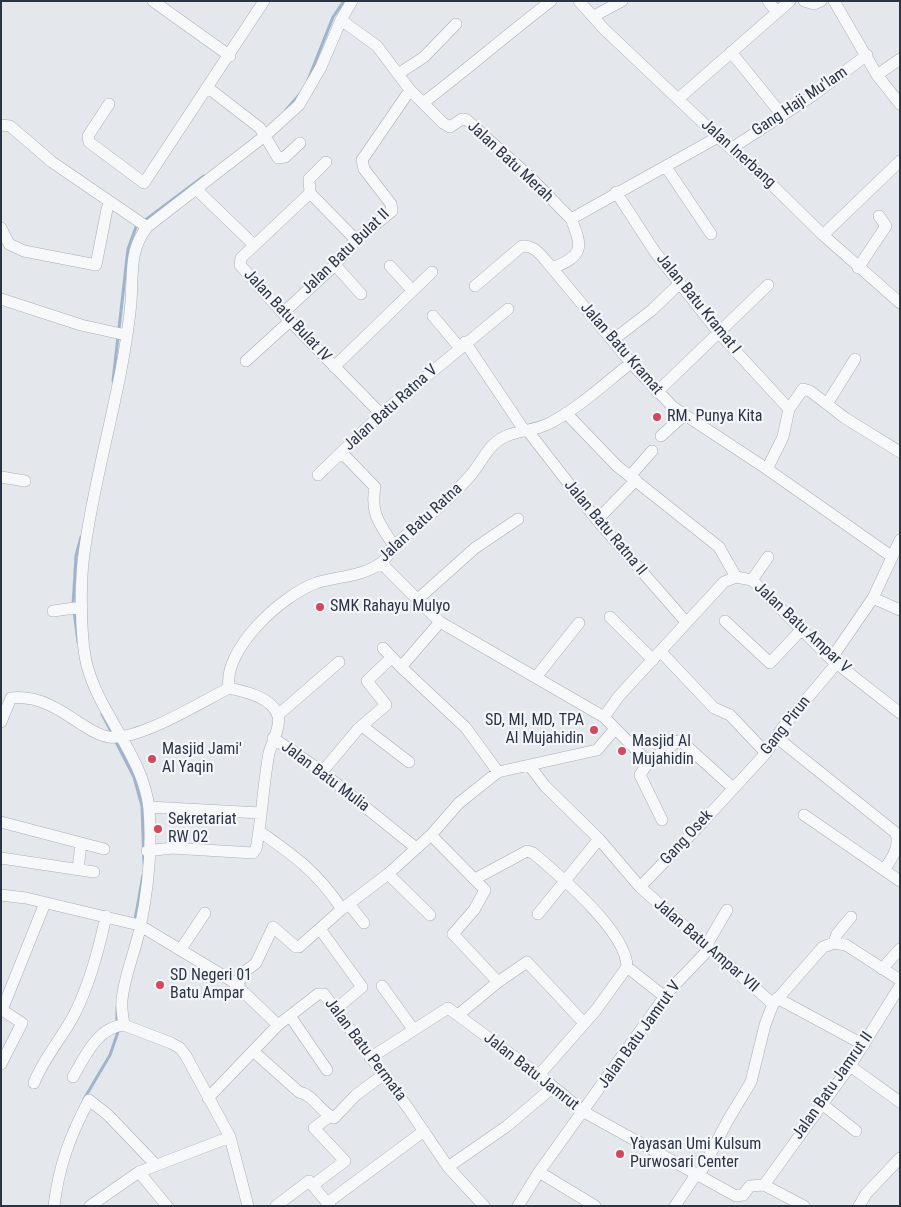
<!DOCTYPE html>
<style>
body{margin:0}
#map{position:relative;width:901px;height:1207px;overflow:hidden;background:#e4e7ec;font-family:"Roboto Condensed",sans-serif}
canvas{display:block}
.frame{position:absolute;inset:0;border:2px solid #2b3445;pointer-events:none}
</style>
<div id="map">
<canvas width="901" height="1207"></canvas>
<div class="frame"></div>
</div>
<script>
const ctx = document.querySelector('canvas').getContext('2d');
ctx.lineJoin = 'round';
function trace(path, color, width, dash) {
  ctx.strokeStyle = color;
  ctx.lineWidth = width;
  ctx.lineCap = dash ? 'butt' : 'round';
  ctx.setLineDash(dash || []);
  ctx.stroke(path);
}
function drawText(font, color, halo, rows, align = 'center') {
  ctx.font = font + ' "Roboto Condensed",sans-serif';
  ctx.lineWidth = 4.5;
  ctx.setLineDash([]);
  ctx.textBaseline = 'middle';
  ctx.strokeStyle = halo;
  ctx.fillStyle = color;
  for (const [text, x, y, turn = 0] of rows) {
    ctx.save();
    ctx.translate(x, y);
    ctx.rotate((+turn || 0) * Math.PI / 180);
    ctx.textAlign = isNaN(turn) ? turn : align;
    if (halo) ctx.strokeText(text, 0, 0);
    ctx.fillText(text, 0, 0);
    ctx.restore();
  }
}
const stream = new Path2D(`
 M308 80 333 17 344 1
 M286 110 300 94
 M113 381 128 249 136 227 204 176
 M73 605 76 556 81 537
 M74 611 78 642
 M102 714 113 735
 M115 740 134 777 142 806 144 864
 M135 920 143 875
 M117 1023V1007
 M84 1099 110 1055 119 1029`);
const street = new Path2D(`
 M153 1 230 56
 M579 1 604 29 718 137 766 179 823 235 900 303
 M768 1 777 12
 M804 1 814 4 821 1
 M834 1 877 75 900 104
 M594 16 622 1
 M341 20 377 46 410 90 443 123 450 127 462 119 467 120 529 176 571 219
 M731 52 782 115
 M398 74 424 57 456 24
 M877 75 900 59
 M207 87 260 128 278 158 285 157 300 143
 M678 99 790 1
 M423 103C466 70 508 34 551 1
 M109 104 88 136 89 142 144 183 264 1
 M1 125 10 126 52 162 147 227
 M718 137 571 219C583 247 584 256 552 268L631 363 673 407 767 469 891 556
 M732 148 812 96 867 55
 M666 167 711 234
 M197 190 254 245
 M616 192 655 252 719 333 789 409 783 437 767 469
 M310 193 309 179 326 162
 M1 228 9 244 24 251 96 265 107 209 110 202
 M823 235 900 161
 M356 240 310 193 241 258 240 265 290 321 381 414
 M335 265 361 294
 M390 266 412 290
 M858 268 886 226 879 216
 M475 286 522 246C536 245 543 258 552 268
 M1 299 81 325 126 335
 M283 313 335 265 356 240 392 211 391 204 364 169 362 160 410 90
 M433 316 459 347
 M613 340 652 310 680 283
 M465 342 524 430
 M246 361 290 321
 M334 367 432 272
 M657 392 768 285
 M827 404 855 359
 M789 409 803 389 810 391 845 418 900 452
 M566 413 617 466 719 547 736 577
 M528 431 597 520 686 622
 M661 436 684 415
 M342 453 375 487C370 514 380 524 394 546
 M318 475 381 414 508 309
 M631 475 652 451
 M1 477 25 481
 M597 520 636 480
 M381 563 440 622 604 717
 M752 580 768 557
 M873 598 900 610
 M418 599 475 548 518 519
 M53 611 82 607
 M610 617 653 660
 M725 621 770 663 802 629
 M383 648 401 667 466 728 498 772
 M661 652 714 708 730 715 766 753
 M831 659 873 598 900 540
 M401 667 440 622
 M536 677 579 623
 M229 688C223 649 281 596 316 583 337 576 362 577 381 563 387 559 390 550 395 545 421 522 447 502 470 476 479 466 484 454 493 445 509 429 529 433 548 424 578 409 605 383 631 363
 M278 715 339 662
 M1 722 11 698C38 695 59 709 81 724 89 729 99 736 109 737 139 741 201 702 229 688
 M362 726 409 762
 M776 737 896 833C900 848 892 858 884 870
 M273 738 317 768 416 848
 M648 762 640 775 662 820
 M529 765 545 786 599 839 640 887 773 1004 823 947 834 943 846 945 900 980
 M322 772 358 729 386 705 367 681 391 658
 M733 788 681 741H678L648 762 604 717 619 696 724 582 736 577 752 580 831 659 900 713
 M149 807 261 813
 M804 815 900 881
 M1 822 104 849
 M259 831C296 857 316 871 342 909
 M431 835 485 890 474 910 453 934 498 982
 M147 851 172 848 253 853 256 849C262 818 263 785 269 753 272 743 281 726 278 716 272 697 246 692 229 688
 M1 858 94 872
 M78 869 81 844
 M388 874 430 915
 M475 879 527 851 533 853C559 875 627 932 627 967L596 1010 539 1075
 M640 887 699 826 766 753 783 727 837 663
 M1 895 26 898 139 925 232 981 278 1025
 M349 904 364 923
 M538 914 599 839
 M320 929 362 987 336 1009
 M834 943 837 934 851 917
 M706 946 727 910
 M181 949 205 913
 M627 967 665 997
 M882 969 900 949
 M236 986 247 970 256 963 273 927 296 947H299L342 909 388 874 431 835 459 803 498 772 597 750 615 729
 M382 986 413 1029
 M777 998 864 1045
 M458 1015 498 982 527 962 584 1023
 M290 1016 327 1070
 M124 1025C123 1017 121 1008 122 1000 124 977 135 952 140 928 148 890 152 848 149 809 144 758 102 717 88 669 80 643 80 582 84 554 95 469 123 388 131 302 133 275 129 250 147 227L266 135 299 105 321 67 341 20 352 1
 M253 1051 299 1092C314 1095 320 1112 334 1118L356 1095 383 1075
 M370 1058 448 1008 539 1075 584 1112 736 1196 743 1195 750 1186 764 1185 804 1206
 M1 1064 22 1023 2 1010 45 903
 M850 1066 900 1102
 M73 1077C85 1056 98 1027 124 1025L171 1043 180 1048 186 1056 230 1137 248 1206
 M34 1083C44 1057 63 1037 75 1013 90 983 99 949 106 916
 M208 1098 278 1025 318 994H324L408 1108 448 1167 484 1206
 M822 1104 856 1131
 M448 1167 507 1126 552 1088
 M139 1172 167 1206
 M539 1172 595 1206
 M700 1174 728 1120 751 1082 765 1025 773 1004
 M313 1185 345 1161 314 1128 330 1116
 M764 1185 850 1066 900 986
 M327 1203 424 1131
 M54 1206C59 1165 70 1136 89 1100L108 1115 155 1164
 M90 1206 139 1172 230 1137
 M276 1206 309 1181 330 1206
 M518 1206 539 1172 668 992 709 949
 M675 1206 697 1173
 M859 1206 866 1194 900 1158`);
const markers = [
 [657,417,5,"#d1495b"],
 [320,607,5,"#d1495b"],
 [594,730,5,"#d1495b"],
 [622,751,5,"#d1495b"],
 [152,759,5,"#d1495b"],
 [158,829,5,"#d1495b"],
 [160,985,5,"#d1495b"],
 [620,1154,5,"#d1495b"]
];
const streetNames = [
 ["Gang Haji Mu'lam",800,102,-34],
 ["Jalan Inerbang",738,154,42],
 ["Jalan Batu Merah",510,162,43],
 ["Jalan Batu Bulat II",346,252,-44],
 ["Jalan Batu Kramat I",698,304,51],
 ["Jalan Batu Bulat IV",287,316,47],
 ["Jalan Batu Kramat",621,349,49],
 ["Jalan Batu Ratna V",391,408,-42],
 ["Jalan Batu Ratna",421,523,-43],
 ["Jalan Batu Ratna II",605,528,50],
 ["Jalan Batu Ampar V",802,628,43],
 ["Gang Pirun",786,726,-52],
 ["Jalan Batu Mulia",325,777,37],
 ["Gang Osek",687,838,-47],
 ["Jalan Batu Ampar VII",706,946,41],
 ["Jalan Batu Jamrut V",640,1035,-54],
 ["Jalan Batu Permata",365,1050,53],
 ["Jalan Batu Jamrut",531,1072,38],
 ["Jalan Batu Jamrut II",833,1086,-55]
];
const poiNames = [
 ["RM. Punya Kita",667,417],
 ["SMK Rahayu Mulyo",330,607],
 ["SD, MI, MD, TPA",584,721,"right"],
 ["Al Mujahidin",584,739,"right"],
 ["Masjid Al",632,742],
 ["Mujahidin",632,760],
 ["Masjid Jami'",162,750],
 ["Al Yaqin",162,768],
 ["Sekretariat",168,820],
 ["RW 02",168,838],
 ["SD Negeri 01",170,976],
 ["Batu Ampar",170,994],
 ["Yayasan Umi Kulsum",630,1145],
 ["Purwosari Center",630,1163]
];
trace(stream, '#9fb4cc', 3);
trace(street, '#a9aeb7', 12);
trace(street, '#f7f8fa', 11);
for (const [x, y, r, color] of markers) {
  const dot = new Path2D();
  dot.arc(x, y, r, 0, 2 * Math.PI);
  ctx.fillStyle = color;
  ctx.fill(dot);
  trace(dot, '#f4f6f9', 2);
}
drawText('16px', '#2b3445', '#f4f6f9', streetNames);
drawText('16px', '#2b3445', '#f4f6f9', poiNames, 'left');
</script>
